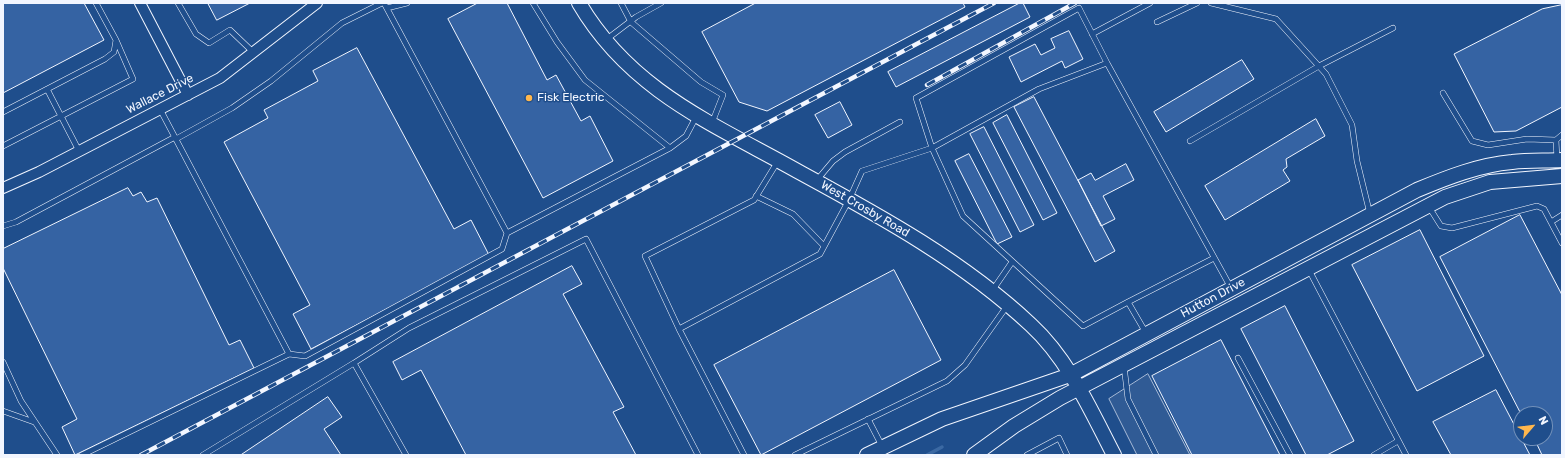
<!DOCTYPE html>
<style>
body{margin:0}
#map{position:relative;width:1565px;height:458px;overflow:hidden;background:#1f4e8c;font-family:Rubik,sans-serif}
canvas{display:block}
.frame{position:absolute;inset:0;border:4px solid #f2f6ff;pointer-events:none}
.north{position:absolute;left:1513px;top:406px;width:40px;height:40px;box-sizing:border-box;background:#1f4e8c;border:1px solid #7391ba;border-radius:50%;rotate:62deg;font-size:11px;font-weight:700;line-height:16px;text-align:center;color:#f2f6ff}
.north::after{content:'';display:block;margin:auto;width:14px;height:18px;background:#ffb74d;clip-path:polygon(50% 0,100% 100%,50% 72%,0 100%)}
</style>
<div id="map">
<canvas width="1565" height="458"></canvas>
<div class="frame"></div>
<div class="north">N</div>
</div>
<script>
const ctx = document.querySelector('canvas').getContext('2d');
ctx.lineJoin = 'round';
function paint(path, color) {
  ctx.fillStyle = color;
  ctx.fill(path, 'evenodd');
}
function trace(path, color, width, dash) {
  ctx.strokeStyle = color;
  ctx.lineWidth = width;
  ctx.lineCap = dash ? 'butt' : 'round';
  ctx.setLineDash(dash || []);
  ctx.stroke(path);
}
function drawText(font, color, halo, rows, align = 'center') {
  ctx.font = font + ' Rubik,sans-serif';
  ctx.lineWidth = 3;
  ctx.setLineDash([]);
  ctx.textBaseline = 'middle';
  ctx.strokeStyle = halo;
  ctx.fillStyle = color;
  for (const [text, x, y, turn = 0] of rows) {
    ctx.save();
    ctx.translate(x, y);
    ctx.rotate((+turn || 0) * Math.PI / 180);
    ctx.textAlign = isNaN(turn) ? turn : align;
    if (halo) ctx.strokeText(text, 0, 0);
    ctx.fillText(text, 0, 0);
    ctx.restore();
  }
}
const parking = new Path2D(`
 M1148 374 1190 455H1137L1109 399Z`);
const stream = new Path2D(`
 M927 455 942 447`);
const building = new Path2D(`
 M3 3H84L104 40 3 93Z
 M208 3H250L217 20Z
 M478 3H507L547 80 556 75 581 121 590 116 613 161 543 198 448 19Z
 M756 3H963L965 7 767 111 739 102 702 32Z
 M1020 3H1023L1030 17 896 87 888 72Z
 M1562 5V107L1516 131 1494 132 1454 54 1542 9Z
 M1069 31 1083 59 1065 68 1062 61 1021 82 1009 57 1035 44 1041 55 1055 48 1051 39Z
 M357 48 454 229 471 220 489 255 311 349 293 314 310 305 224 142 268 118 264 110 318 81 313 71Z
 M1242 60 1254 79 1166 132 1154 112Z
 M1034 97 1115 251 1095 262 1014 107Z
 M840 102 852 125 828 138 815 115Z
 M1007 115 1057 213 1043 220 993 123Z
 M1316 119 1325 136 1286 159 1287 167 1283 170 1290 181 1225 220 1205 186Z
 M984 127 1034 225 1020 232 970 134Z
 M969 154 1012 237 997 244 955 161Z
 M1126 164 1134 180 1103 196 1115 219 1101 226 1078 180 1091 173 1095 180Z
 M128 188 133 196 141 192 147 202 157 198 229 345 240 340 254 368 75 455 62 427 77 419 3 268V249Z
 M1520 215 1562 295V455H1542L1534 438H1545V414H1521L1440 257Z
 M1420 230 1484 356 1417 391 1352 265Z
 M572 266 582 284 563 294 624 407 613 412 636 455H466L421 370 402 380 393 362Z
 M894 270 941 360 761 455 714 365Z
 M1285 306 1354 441 1327 455H1306L1241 329Z
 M1221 340 1280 455H1192L1152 376Z
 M1496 390 1530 455H1451L1433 422Z
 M328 397 342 417 324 429 341 455H241Z`);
const lane = new Path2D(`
 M178 3 196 34 209 43 230 30 253 52
 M384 3 507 233 670 148 686 136 696 117
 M533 3 557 42 585 80 670 148
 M621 3 631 22 701 82 723 95 712 123
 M1211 3 1276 19 1326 74 1352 125 1357 161 1370 214
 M387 8 407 3
 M1157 22 1197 3
 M1092 34 1150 3
 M607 39 636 17 661 3
 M47 89 79 151
 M1443 93 1472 141 1488 145 1527 139 1556 140
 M3 112 105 59 114 52 116 40 96 3
 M176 139 232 108 271 81 342 23 382 3
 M1190 141 1319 66 1393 28
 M3 146 133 79 116 40
 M1557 160 1556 140 1562 135
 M817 180 833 161 845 152 900 122
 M756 196 793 214 824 246
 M1429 207 1441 226 1452 228 1537 206 1544 209 1562 243
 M1551 222 1562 215
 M3 226 16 222 175 137
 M1309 270 1406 455
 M992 291 1012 262
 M1128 302 1214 258
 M679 329 645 256 754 200 778 161
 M1146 333 1128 302 1083 326 963 216 932 148 1039 89 1107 63 1231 288
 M289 354 305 356 502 249 507 233
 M1238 358 1290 455
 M3 362 21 401 57 455
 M354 363 409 328 586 239 698 455
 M1124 366 1128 399 1156 455
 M3 411 34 422
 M868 419 882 446
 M82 455 289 354 160 109
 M203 455 354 363 406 455
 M744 455 679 329 820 254 849 200 862 171 932 148 916 98 1079 8 1107 63
 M795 455 947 381 965 365 1007 306
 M1027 455 1059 438 1067 455
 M1374 455 1398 441`);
const street = new Path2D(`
 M140 3 188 95
 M3 188 39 172 220 78 317 3`);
const secondary = new Path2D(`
 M579 3C631 92 716 125 801 173 882 217 964 262 1031 325 1069 360 1091 411 1114 455
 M867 455 942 419 1070 375 1417 190C1448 177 1479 165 1512 162 1529 160 1546 161 1562 160
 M974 455 1014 426 1060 398 1445 197 1490 182 1562 176`);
const rail = new Path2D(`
 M927 85 1075 3
 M141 455 994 3`);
const markers = [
 [529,98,4,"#ffb74d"]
];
const streetNames = [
 ["Wallace Drive",160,94,-27],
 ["West Crosby Road",865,209,30],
 ["Hutton Drive",1213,298,-28]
];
const poiNames = [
 ["Fisk Electric",537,98]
];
paint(parking, '#305b95');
trace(parking, '#a8bbd7', 1);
trace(stream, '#3b69a3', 3.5);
paint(building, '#3563a3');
trace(building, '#f2f6ff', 1);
trace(lane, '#f2f6ff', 6);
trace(street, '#f2f6ff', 12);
trace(secondary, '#f2f6ff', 16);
trace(lane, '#1f4e8c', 5);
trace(street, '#1f4e8c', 10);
trace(secondary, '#1f4e8c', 14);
trace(rail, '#f2f6ff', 4.5);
trace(rail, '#1f4e8c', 3, [9]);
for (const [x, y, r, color] of markers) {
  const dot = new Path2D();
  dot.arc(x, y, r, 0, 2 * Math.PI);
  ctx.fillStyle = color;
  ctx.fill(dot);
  trace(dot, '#1f4e8c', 1.5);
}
drawText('12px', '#f2f6ff', '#1f4e8c', streetNames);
drawText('12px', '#f2f6ff', '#1f4e8c', poiNames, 'left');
</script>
